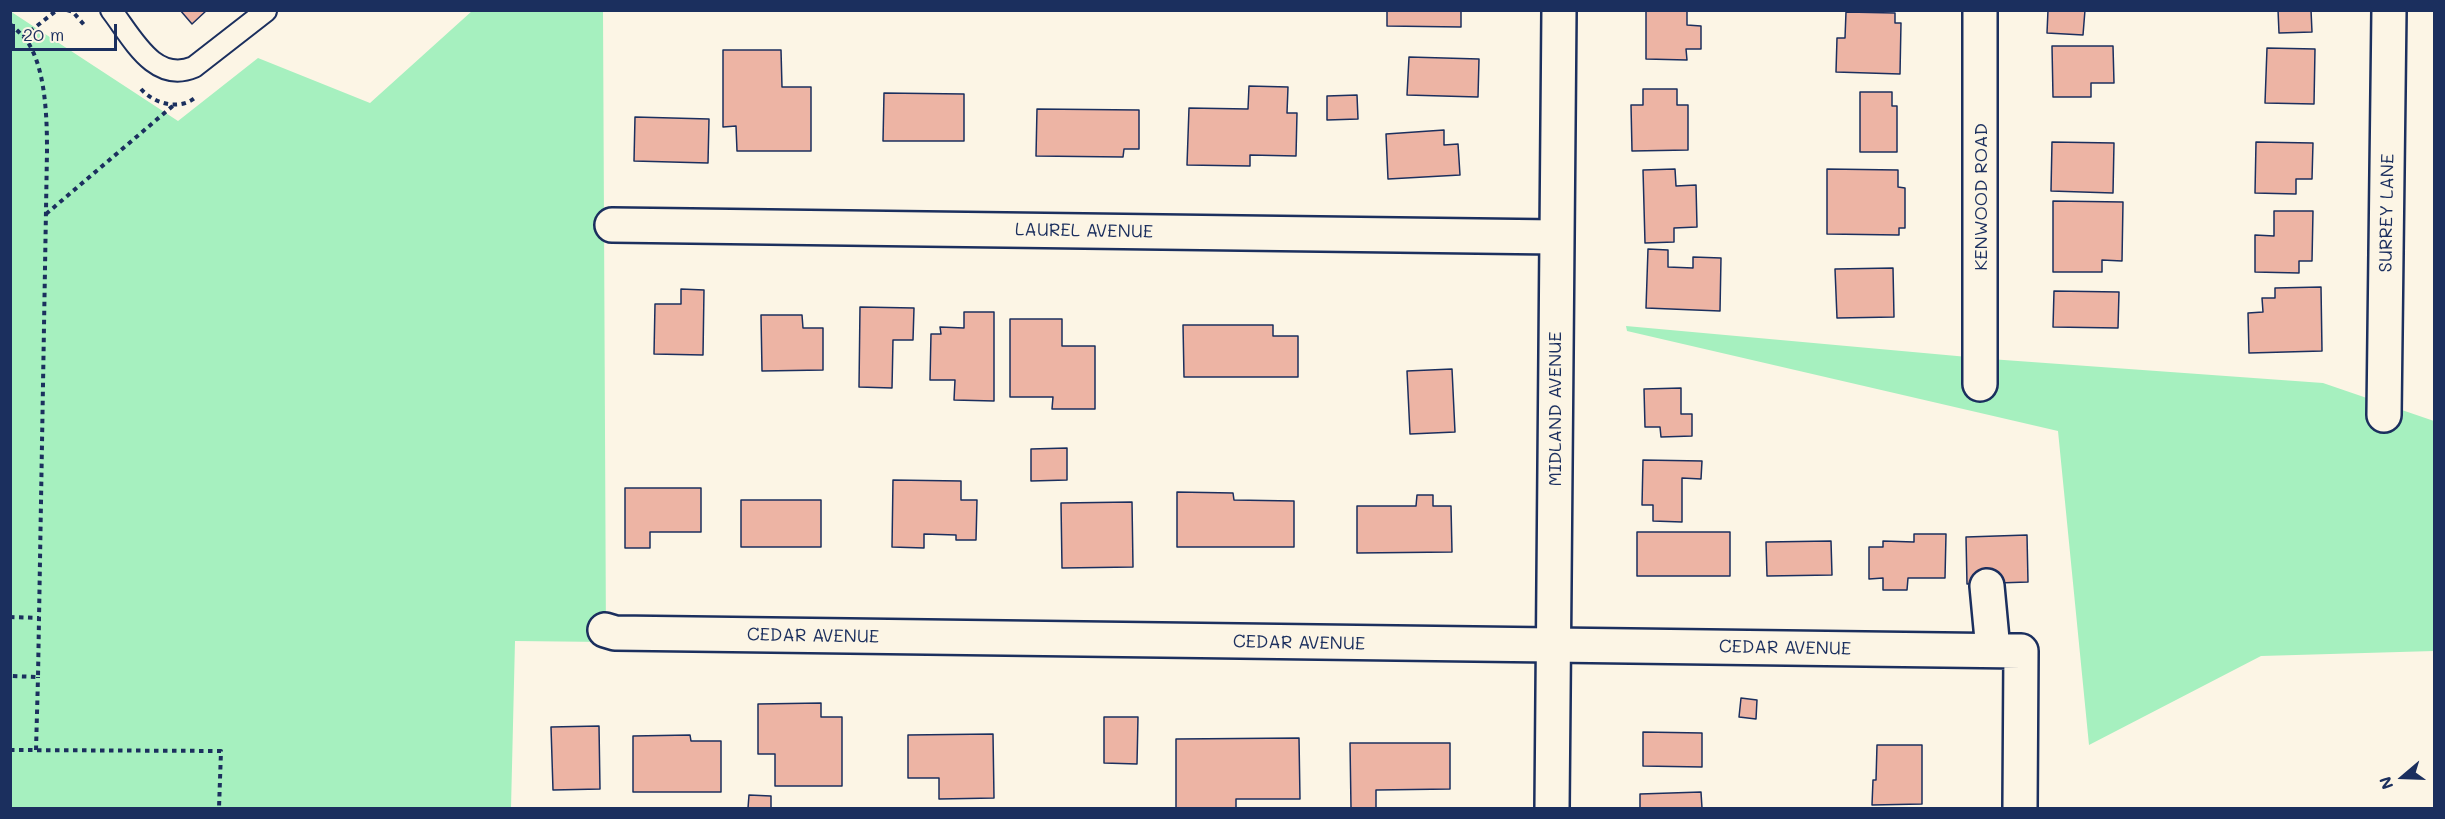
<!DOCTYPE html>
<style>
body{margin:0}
#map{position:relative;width:2445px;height:819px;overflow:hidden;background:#fcf5e5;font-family:Mali,sans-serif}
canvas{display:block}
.frame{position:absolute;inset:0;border:12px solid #1b2f5e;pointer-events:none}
.north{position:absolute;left:2373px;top:747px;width:60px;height:60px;-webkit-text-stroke:4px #fcf5e5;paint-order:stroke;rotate:251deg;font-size:16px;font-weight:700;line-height:24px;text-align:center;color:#1b2f5e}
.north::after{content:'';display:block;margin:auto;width:21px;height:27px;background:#1b2f5e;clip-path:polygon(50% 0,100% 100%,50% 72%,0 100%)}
.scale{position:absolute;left:12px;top:24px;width:105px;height:27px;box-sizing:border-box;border:3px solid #1b2f5e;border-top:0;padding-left:8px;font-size:18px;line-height:21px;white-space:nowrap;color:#1b2f5e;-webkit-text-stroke:4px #fcf5e5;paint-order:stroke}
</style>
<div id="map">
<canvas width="2445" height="819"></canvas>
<div class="frame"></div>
<div class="north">N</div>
<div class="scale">20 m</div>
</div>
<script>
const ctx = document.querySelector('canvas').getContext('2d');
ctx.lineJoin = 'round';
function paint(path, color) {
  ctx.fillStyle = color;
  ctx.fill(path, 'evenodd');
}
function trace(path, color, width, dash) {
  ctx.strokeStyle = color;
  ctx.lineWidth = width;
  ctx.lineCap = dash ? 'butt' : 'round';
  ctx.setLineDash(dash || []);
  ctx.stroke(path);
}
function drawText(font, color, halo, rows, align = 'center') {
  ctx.font = font + ' Mali,sans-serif';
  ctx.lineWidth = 6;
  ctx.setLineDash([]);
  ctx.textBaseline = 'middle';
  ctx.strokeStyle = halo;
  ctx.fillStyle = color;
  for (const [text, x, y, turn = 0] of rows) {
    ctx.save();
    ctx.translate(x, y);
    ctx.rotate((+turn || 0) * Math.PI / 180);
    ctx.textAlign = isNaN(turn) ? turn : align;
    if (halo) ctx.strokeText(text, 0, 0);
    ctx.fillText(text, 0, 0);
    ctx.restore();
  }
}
const green = new Path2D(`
 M10 11 178 121 258 58 370 103 472 11H603L606 642 515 641 511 808H11Z
 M1626 326 1990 359 2323 383 2434 421V651L2261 656 2089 745 2058 431 1627 331Z`);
const building = new Path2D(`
 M180 10H207L192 24Z
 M1387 10H1461V27L1387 26Z
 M1646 10H1687V25L1701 26V49H1686L1687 60 1646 59Z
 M2048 10H2085L2083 35 2047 33Z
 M2278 10H2311L2312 32 2279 33Z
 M1846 12 1895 13V23H1901L1900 74 1836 72 1837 38H1845Z
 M2052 46H2113L2114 83H2091V97H2053Z
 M2267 48 2315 49 2314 104 2265 103Z
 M723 50H781L782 87H811V151H737L736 126 723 127Z
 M1409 57 1479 59 1478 97 1407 95Z
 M1249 86 1288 87 1287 113H1297L1296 156 1250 155V166L1187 165 1189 108 1248 109Z
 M1643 89H1677V105H1688V150L1632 151 1631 105H1643Z
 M1860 92H1892V106H1897V152H1860Z
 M884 93 964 94V141H883Z
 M1357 95 1358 119 1327 120V96Z
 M1037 109 1139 110V149H1124L1123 157 1036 156Z
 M635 117 709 119 708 163 634 161Z
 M1444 130V145L1458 144 1460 175 1388 179 1386 134Z
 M2052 142 2114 143 2113 193 2051 191Z
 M2256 142 2313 143 2312 179H2296V194L2255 193Z
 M1675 169 1676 186 1696 185 1697 227 1674 228V242L1645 243 1643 170Z
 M1827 169 1898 170V187L1905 188V228H1899V235L1827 234Z
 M2053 201 2123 202 2122 261 2102 260V272H2053Z
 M2274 211H2313L2312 261H2299V273L2255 272V235L2274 236Z
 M1648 249 1668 250V267L1693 268V257L1721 258 1720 311 1646 308Z
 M1893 268 1894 317 1837 318 1835 269Z
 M2321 287 2322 351 2249 353 2248 313 2263 312 2262 298H2275V288Z
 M681 289 704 290 703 355 654 354 655 304H681Z
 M2054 291 2119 292 2118 328 2053 327Z
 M860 307 914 308 913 340H893L892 388 859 387Z
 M964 312H994V401L954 400 955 380H930L931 334H941L940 327 964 328Z
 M761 315H802L803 328H823V370L762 371Z
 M1010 319H1062V346H1095V409H1052L1053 397H1010Z
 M1183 325H1273V336H1298V377H1184Z
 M1452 369 1455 432 1410 434 1407 371Z
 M1681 388V414H1692V436L1661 437 1660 427H1645L1644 389Z
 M1067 448V480L1031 481V449Z
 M1643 460 1702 461 1701 479 1682 478V522L1653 521V505H1642Z
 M893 480 961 481V500H977L976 540H956V535L924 534V548L892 547Z
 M625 488H701V532H650V548H625Z
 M1177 492 1233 493 1234 500 1294 501V547H1177Z
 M1417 495H1433V506H1451L1452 552 1357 553V506H1416Z
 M741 500H821V547H741Z
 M1132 502 1133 567 1062 568 1061 503Z
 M1637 532H1730V576H1637Z
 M1914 534H1946L1945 578H1908L1907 590H1883V578L1869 579V547H1883V541L1914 542Z
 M2027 535 2028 582 1967 584 1966 537Z
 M1831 541 1832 575 1767 576 1766 542Z
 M1741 698 1757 700 1756 719 1739 717Z
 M821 703V717H842V786H775V754H758V704Z
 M1104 717H1138L1137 764 1104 763Z
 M599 726 600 789 553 790 551 727Z
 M1643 732 1702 733V767L1643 766Z
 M993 734 994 798 939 799V778H908V735Z
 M690 735 691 741H721V792H633V736Z
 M1299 738 1300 799H1236V808H1176V739Z
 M1350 743H1450V789L1376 790V808H1351Z
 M1877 745H1922V804L1872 805 1873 780H1876Z
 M1701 792 1702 808H1640V794Z
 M749 795 771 796V808H748Z`);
const path = new Path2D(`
 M67 10 73 12 86 27
 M10 24C16 29 22 35 27 41 46 69 47 119 47 151L38 677 10 676
 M23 37 57 10
 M141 89C154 104 180 111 196 97
 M46 214 175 104
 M10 617 39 618
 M10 750 221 751 219 808
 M36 750 38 677`);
const lane = new Path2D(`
 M111 10C132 37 154 84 194 67L266 11`);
const street = new Path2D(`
 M612 225 1556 237
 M1980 384V10
 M2384 415 2389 10
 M1987 586 1993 650
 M605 630 615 633 2021 651 2020 808`);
const secondary = new Path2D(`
 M1552 808 1559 10`);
const streetNames = [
 ["KENWOOD ROAD",1981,197,-90],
 ["SURREY LANE",2387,213,-89],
 ["LAUREL AVENUE",1084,231,1],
 ["MIDLAND AVENUE",1555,409,-90],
 ["CEDAR AVENUE",813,636,1],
 ["CEDAR AVENUE",1299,643,1],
 ["CEDAR AVENUE",1785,648,1]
];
paint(green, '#a6f0bf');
paint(building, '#edb4a4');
trace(building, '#1b2f5e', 1.5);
trace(lane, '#1b2f5e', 24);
trace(street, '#1b2f5e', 38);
trace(secondary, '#1b2f5e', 38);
trace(path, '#1b2f5e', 4, [4.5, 4.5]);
trace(lane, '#fcf5e5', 20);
trace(street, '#fcf5e5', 33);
trace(secondary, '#fcf5e5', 33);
drawText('18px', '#1b2f5e', '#fcf5e5', streetNames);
</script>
